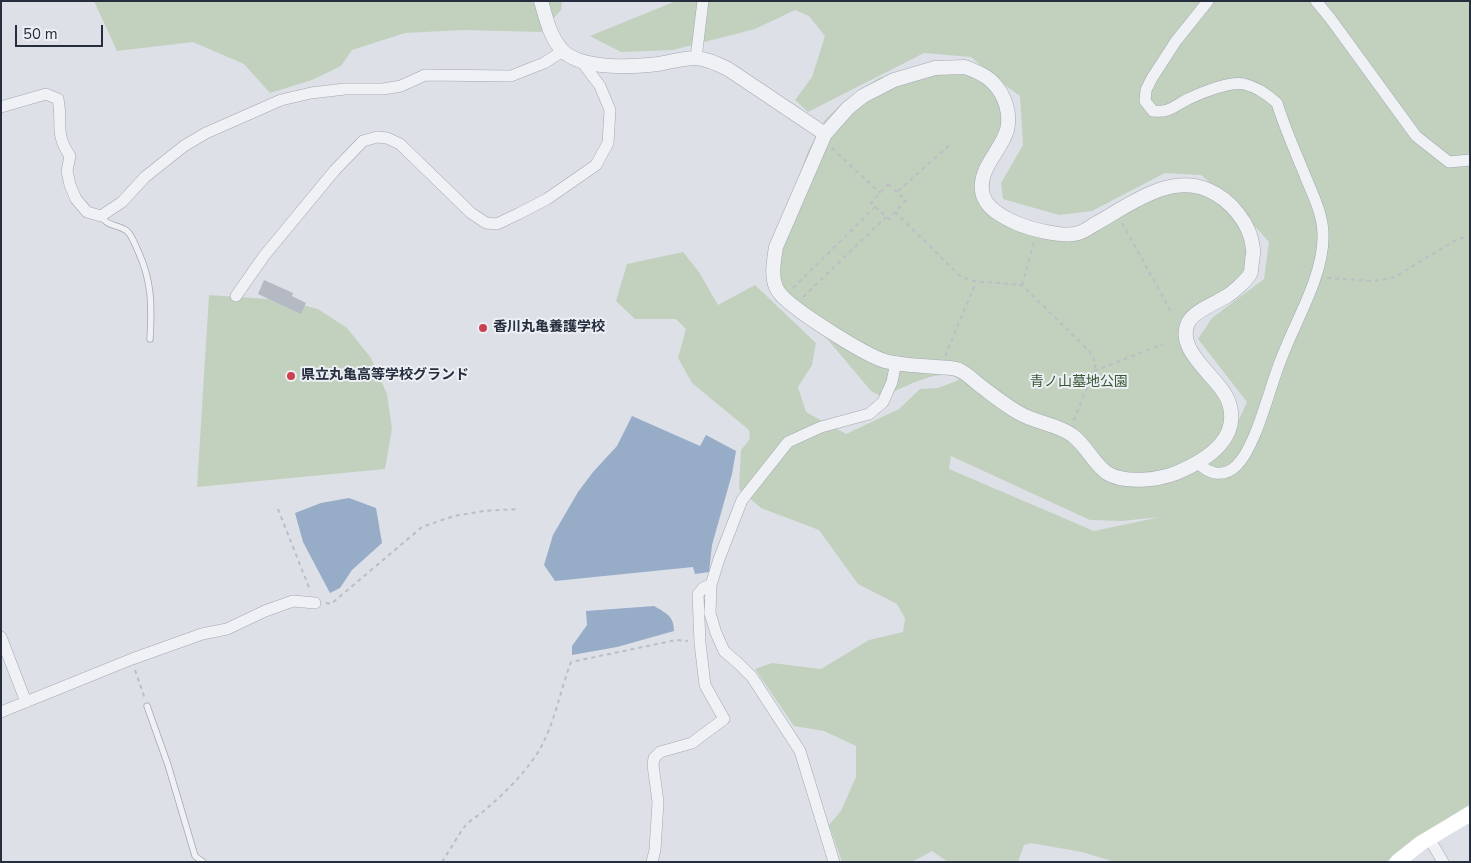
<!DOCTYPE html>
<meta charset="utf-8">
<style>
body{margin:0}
#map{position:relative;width:1471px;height:863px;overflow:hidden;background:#dde0e7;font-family:"Nunito Sans",sans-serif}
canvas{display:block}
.frame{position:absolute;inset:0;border:2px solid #262e3d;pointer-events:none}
.scale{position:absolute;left:15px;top:25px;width:88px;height:22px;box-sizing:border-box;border:2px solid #262e3d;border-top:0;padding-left:6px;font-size:15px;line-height:18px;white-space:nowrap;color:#262e3d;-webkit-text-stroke:4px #eceff4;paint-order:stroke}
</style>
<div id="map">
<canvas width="1471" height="863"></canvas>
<div class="frame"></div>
<div class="scale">50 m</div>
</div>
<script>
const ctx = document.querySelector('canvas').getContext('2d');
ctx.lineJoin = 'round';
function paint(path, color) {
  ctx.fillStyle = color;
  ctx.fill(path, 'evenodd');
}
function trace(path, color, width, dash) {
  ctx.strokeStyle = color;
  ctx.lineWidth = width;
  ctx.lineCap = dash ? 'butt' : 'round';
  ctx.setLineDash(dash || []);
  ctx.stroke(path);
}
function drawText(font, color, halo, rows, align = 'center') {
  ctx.font = font + ' "Nunito Sans","Noto Sans JP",sans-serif';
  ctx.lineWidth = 4;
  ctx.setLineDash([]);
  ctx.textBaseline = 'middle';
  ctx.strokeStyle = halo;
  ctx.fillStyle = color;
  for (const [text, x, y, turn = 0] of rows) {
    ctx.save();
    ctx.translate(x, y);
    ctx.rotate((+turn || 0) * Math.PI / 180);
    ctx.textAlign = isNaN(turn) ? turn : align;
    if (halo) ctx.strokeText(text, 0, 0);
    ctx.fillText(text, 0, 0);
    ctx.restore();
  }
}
const green = new Path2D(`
 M94 1H562L561 10 541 32 463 30 405 33 352 50 341 66 312 80 270 93 244 64 193 42 117 51Z
 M676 1H1470V804L1413 840 1386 862H1115L1082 852 1031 843 1024 845 1018 862H948L932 851 912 862H842L829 825 841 811 856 777V746L824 731 794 726 755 669 772 663 821 669 869 640 903 632 905 618 897 604 858 584 819 530 761 508 739 489 741 450 750 439 749 430 692 383 678 358 686 329 676 319H635L616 301 627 264 683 252 699 272 718 305 755 285 816 343 812 365 798 387 806 412 846 434 899 409 920 389 938 388 959 380C945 364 900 389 883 397L871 391 823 334 792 313 778 300 770 284 793 193 808 151 825 120 844 101 879 78 915 67 985 69 971 57 924 53 808 112 795 100 812 77 825 36 809 16 795 10 755 29 673 50 621 52 590 36ZM1002 83 1020 96 1023 145 1001 183 1003 199 1059 215 1092 211 1165 173 1201 175 1217 189 1175 180 1152 185 1087 224 1068 230 1041 225 1014 216 995 206 989 198 990 176 995 164 1012 139 1015 126 1013 111ZM1241 211 1269 242 1264 279 1212 318 1198 339 1247 402 1236 426 1191 340 1192 327 1200 318 1246 290 1258 267 1260 255 1253 231ZM951 456 1090 520 1122 521 1160 517 1094 531 949 469Z
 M209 295 283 300 318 309 347 328 371 358 387 394 392 429 385 469 197 487Z`);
const water = new Path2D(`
 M632 416 700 446 706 435 736 451 732 474 712 545 709 572 695 574 693 567 555 581 544 565 553 535 578 492 593 472 617 446Z
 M349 498 376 508 382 543 352 570 340 588 330 593 303 542 295 513 321 503Z
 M654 606C666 613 674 616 674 631L617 647 572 655V646L587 625 586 611Z`);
const building = new Path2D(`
 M264 280 293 293 292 296 306 303 301 314 258 294Z`);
const path = new Path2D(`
 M832 148 880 193
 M888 184 906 200 889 219 871 203Z
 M898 191 952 143
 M895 212 960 276 973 281 1022 285 1089 351 1096 363 1094 371 1073 422
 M1122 223 1172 313
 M1327 278 1375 281 1395 277 1454 241 1467 236
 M1022 285 1034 242
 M793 288 875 207
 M803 297 886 217
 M945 356 976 282
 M1094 371 1163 344
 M278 509 310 590
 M326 603 331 604 422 527 454 516 484 511 518 509
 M135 670 145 699
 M442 862C450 850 457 837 465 826 470 820 480 815 486 809 506 792 526 772 540 749 555 722 560 691 571 662L676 640 688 641`);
const service = new Path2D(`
 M101 216C107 227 118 224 127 231 132 235 135 245 138 251 152 281 152 306 150 339
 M147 706 168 765 195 856 203 862`);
const minor = new Path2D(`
 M1316 1 1330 18 1416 136 1449 162 1470 160
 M696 58 703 1
 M1 107 46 94 58 99C63 123 54 133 70 156L67 171 70 185 76 199 87 212 101 216 122 202 145 177 184 146 206 133 281 100 311 93 345 89H383L401 86 425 75 511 76 544 63 563 51
 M236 296 264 256 335 170 363 141 377 137 387 138 400 144 471 213 486 223 497 224 518 214 547 199 596 165 608 143 610 110 600 86 582 62
 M1198 462C1209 476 1226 477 1237 465 1257 445 1270 385 1282 357 1296 320 1322 278 1323 239 1324 217 1314 197 1306 178 1296 153 1285 129 1277 103 1268 95 1257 87 1244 84 1230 81 1201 93 1188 99 1174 106 1170 113 1153 111L1145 101 1146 90 1152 78 1176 41 1208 1
 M1 637 26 702
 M1 712 132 659 202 634 227 629 265 611 293 601 315 603
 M1429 838 1443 862
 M652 862 655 850 658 802 653 765 654 758 660 752 692 743 724 719 705 685 700 643 698 594 703 588 711 585
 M834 862 800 751 752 677 739 664 724 651 716 633 710 613 711 585 719 559 742 500 788 442 821 427 869 414 883 402 892 382 896 362`);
const tertiary = new Path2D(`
 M541 1C546 18 550 37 562 50 581 70 632 67 658 64 670 62 683 58 696 58 707 59 718 64 728 69L825 134
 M965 67C981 73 992 78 1001 93 1007 104 1010 117 1007 130 1003 144 992 156 986 169 973 198 991 212 1016 223 1030 229 1064 238 1078 233 1084 232 1090 227 1095 224 1128 206 1169 173 1208 190 1230 199 1251 224 1253 249 1254 253 1252 257 1252 262 1251 266 1252 271 1250 274 1247 280 1232 293 1227 296 1216 303 1196 310 1189 321 1173 349 1217 376 1227 398 1244 437 1207 460 1176 473 1158 480 1125 484 1107 473 1093 463 1086 445 1072 435 1059 425 1034 422 1019 413 1005 405 994 396 982 387 975 382 969 375 961 371 955 367 944 368 936 367 920 366 901 365 885 361 865 355 789 308 778 291 770 279 774 260 776 247L825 134 848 108 863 96 894 80 935 68Z`);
const secondary = new Path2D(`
 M1397 862 1421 843 1470 814`);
const markers = [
 [483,328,5,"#cd404f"],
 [291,376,5,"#cd404f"]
];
const poiNames = [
 ["香川丸亀養護学校",493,328],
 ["県立丸亀高等学校グランド",301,376]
];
const parkNames = [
 ["青ノ山墓地公園",1079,383]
];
paint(green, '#c2d1be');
paint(water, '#97acc7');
paint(building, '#b4b9c3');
trace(service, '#a2a7b1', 7);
trace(minor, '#a2a7b1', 12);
trace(tertiary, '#a2a7b1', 15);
trace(path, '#bbbec5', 2, [4, 4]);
trace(service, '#eff1f5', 5.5);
trace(minor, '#eff1f5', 11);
trace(tertiary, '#eff1f5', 14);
trace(secondary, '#fff', 15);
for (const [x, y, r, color] of markers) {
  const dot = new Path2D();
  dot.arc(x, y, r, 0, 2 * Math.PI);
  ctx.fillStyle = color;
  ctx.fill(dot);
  trace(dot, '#eceff4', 2);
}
drawText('bold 14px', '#262e3d', '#eceff4', poiNames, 'left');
drawText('14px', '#395934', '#eceff4', parkNames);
</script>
